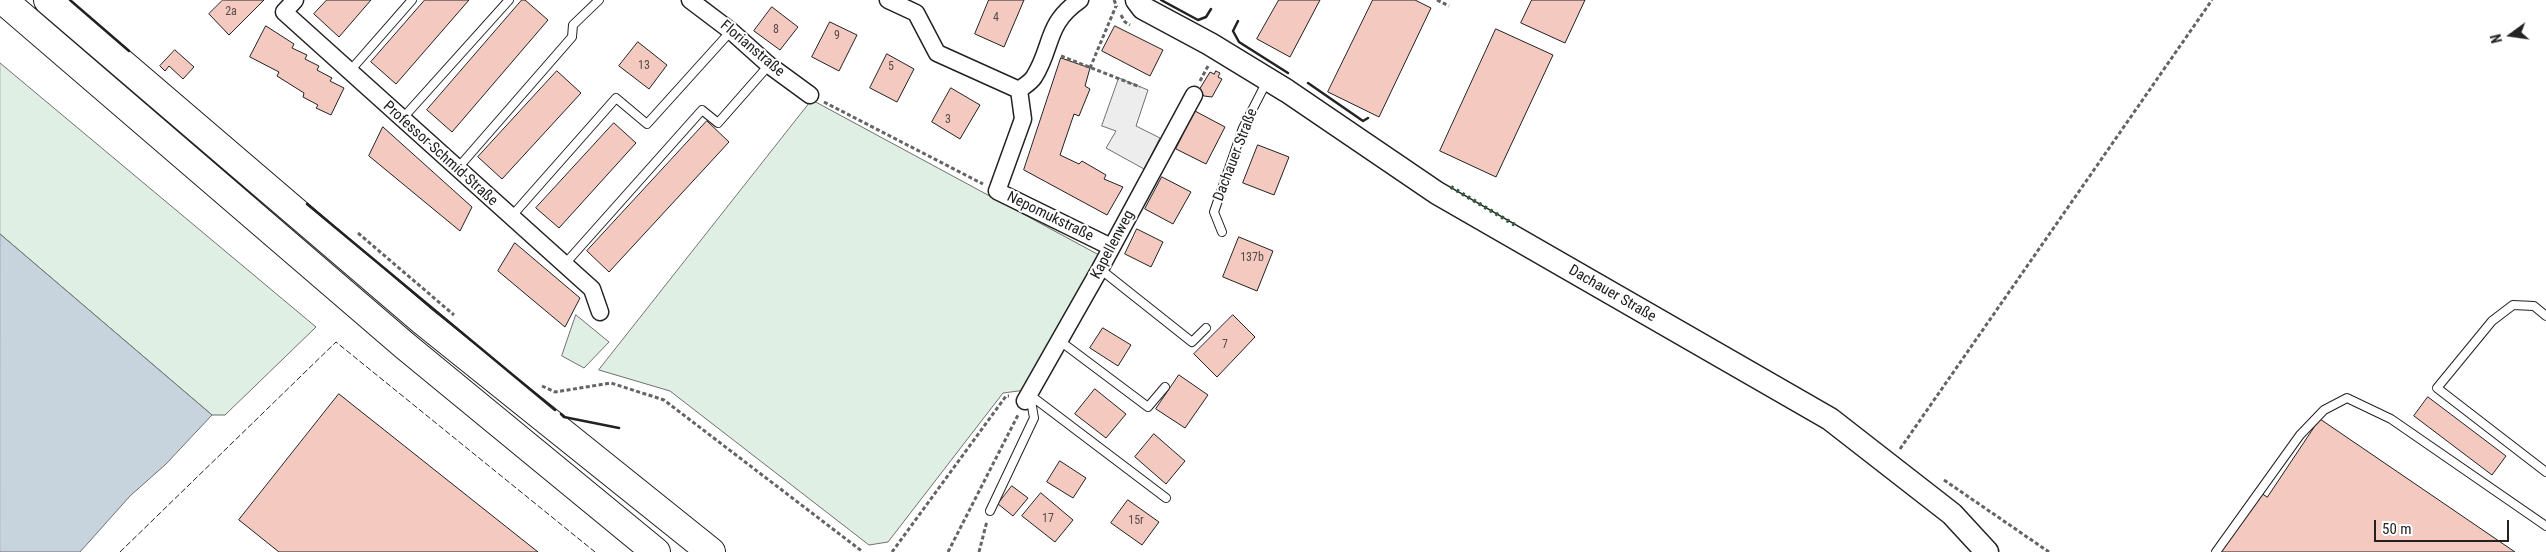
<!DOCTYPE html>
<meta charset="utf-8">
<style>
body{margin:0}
#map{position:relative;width:2546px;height:552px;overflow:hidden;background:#fff;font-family:"Roboto Condensed",sans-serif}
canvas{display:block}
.north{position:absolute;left:2486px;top:10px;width:50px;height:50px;-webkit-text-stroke:4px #fff;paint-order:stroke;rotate:256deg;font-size:14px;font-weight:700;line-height:20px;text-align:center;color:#222}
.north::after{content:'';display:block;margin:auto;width:18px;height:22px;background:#222;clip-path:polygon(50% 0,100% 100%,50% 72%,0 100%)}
.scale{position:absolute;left:2374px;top:520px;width:135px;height:22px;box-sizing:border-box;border:2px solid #222;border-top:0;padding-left:6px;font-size:15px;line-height:18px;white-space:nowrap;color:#222;-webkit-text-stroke:4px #fff;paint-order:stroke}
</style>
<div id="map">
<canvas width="2546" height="552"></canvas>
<div class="north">N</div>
<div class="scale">50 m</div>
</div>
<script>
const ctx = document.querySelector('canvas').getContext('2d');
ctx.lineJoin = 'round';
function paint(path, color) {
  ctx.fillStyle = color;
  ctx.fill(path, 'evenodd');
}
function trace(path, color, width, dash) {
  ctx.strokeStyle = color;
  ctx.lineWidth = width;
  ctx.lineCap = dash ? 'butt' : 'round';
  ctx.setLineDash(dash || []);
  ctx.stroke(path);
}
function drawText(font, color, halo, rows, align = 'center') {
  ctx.font = font + ' "Roboto Condensed",sans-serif';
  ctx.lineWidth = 4;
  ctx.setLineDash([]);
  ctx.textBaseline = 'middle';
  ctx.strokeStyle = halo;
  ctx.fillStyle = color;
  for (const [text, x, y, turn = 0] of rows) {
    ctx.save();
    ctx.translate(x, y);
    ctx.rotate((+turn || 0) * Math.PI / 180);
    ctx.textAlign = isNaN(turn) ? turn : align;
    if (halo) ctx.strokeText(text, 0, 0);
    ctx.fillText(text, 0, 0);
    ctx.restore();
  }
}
const green = new Path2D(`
 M0 63 316 327 225 415H212L0 234Z
 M812 100 1099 255 1026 390 1003 393 888 542 869 545 670 391 599 370Z
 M576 315 609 342 584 368 562 356Z`);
const parking = new Path2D(`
 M1119 78 1148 90 1136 126 1160 138 1144 169 1106 148 1116 131 1102 126Z`);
const water = new Path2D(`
 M0 234 212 415 166 464 130 496 80 552H0Z`);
const building = new Path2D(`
 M223 0H264L229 35 209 14Z
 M327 0H371L339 37 314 14Z
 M425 0H469L396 84 371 62Z
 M522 0H525L548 20 452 132 427 110Z
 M989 0H1024L1004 47 975 34Z
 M1279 0H1320L1290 57 1257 39Z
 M1373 0H1415L1431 8 1379 117 1328 92Z
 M1532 0H1585L1565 43 1521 23Z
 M772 7 798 27 780 50 754 31Z
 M830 22 857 35 839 71 812 57Z
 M266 26 294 44 292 48 307 55 305 59 319 66 317 70 332 78 330 81 344 88 331 115 316 108 318 105 303 97 304 93 277 76 279 72 250 57Z
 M1115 26 1163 50 1150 76 1102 51Z
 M1496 29 1553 55 1496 177 1440 151Z
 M638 42 667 65 649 89 619 66Z
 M175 50 194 67 183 79 169 66 165 71 160 66Z
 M887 54 914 69 897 102 870 88Z
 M1061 58 1090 68 1085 86 1090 89 1079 116 1074 114 1060 155 1079 164 1082 161 1106 175 1104 179 1123 187 1107 215 1024 170Z
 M557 71 581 93 502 179 478 157Z
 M1216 71 1220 73 1218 77 1222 79 1212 97 1204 96 1199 90 1210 72 1214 74Z
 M951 88 980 105 960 139 932 122Z
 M1195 111 1225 127 1206 164 1176 149Z
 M707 121 729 142 609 272 587 251Z
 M614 123 636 143 559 228 536 208Z
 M383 127 472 207 460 231 369 156Z
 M1258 145 1289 157 1274 195 1243 183Z
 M1162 177 1191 192 1173 224 1145 209Z
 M1137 229 1163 242 1151 267 1125 254Z
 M1239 237 1273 251 1257 291 1223 277Z
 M515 243 580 298 565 327 498 271Z
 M1233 315 1255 337 1217 377 1194 354Z
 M1103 328 1131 345 1118 366 1090 348Z
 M1179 375 1208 395 1185 428 1156 409Z
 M1095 389 1126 414 1106 438 1075 414Z
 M339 394 538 552H279L239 520Z
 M2428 397 2506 456 2492 475 2414 416Z
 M2320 419 2515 552H2221L2261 493 2267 497Z
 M1154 434 1185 461 1166 484 1135 457Z
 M1060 461 1086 478 1073 498 1047 482Z
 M1012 486 1028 498 1013 516 998 504Z
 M1041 493 1073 520 1055 542 1022 516Z
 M1128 500 1159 522 1142 545 1111 523Z`);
const path = new Path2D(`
 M1114 0 1117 7
 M1437 0 1449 6
 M1121 15 1125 22 1130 25
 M1061 56 1140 87
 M1090 68 1116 6
 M1200 81 1208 66
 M824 102 983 184
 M358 233 454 315
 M542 386 555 392 611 383 664 400 863 552
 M1900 449 2212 0
 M1944 480 2049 552
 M892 552 1006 396H1009
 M948 552 1018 415
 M979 552 987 521`);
const lane = new Path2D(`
 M349 72 412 0
 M402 119 509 0
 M457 169 572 37 573 25 599 0
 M511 217 616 98 647 124 731 31
 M1222 232 1214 212 1243 128 1267 81
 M564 265 702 110 718 123 769 65
 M1100 269 1192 342 1206 328
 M2546 316 2534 306 2513 305 2492 321 2437 388 2546 472
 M1060 341 1148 407 1165 387
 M1030 395 1166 498
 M990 511 1034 418 1030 395
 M2216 552 2300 435 2324 410 2347 398 2391 419 2546 526`);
const street = new Path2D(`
 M295 0 284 12 592 289 600 312
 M690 0 731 31 769 65 810 95
 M888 0 916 13 937 53 1019 90
 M1080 0C1045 24 1053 47 1034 77 1031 82 1024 86 1019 90L1023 119 997 191 1111 247
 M1025 401 1100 269 1194 95`);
const secondary = new Path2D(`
 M1137 0 1143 8 1210 44 1287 91 1437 193 1830 419 1952 514 1987 552`);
const highway = new Path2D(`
 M3 0 404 345 656 552
 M48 0 423 321 711 552`);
const hedge = new Path2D(`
 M1451 187 1515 225`);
const fence = new Path2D(`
 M120 552 336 342 595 552`);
const wall = new Path2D(`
 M70 0 129 51
 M1161 0 1198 20 1206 17 1211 9
 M1238 21 1233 31 1239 42 1288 73
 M1308 83 1363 121 1368 118
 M307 204 555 410
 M561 414 564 417 619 428`);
const numberNames = [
 ["2a",231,12],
 ["4",996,18],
 ["8",776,30],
 ["9",837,36],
 ["13",644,66],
 ["5",891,67],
 ["3",948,120],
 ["137b",1252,258],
 ["7",1225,345],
 ["17",1048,519],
 ["15r",1136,521]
];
const streetNames = [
 ["Florianstraße",752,49,40],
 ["Professor-Schmid-Straße",440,154,42],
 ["Dachauer Straße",1236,155,-69],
 ["Nepomukstraße",1050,217,26],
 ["Kapellenweg",1113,245,-62],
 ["Dachauer Straße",1612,294,30]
];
paint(green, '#e0efe3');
trace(green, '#6f6f6f', 1);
paint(parking, '#ededed');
trace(parking, '#6f6f6f', 1);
paint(water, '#c7d3dd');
trace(water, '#6f6f6f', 1);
paint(building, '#f3c9c0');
trace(building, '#222', 1);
trace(lane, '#222', 10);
trace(street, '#222', 19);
trace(secondary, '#222', 25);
trace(highway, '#222', 30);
trace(path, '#646464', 3, [4, 2.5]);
trace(lane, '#fff', 8);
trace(street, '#fff', 16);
trace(secondary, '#fff', 22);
trace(highway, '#fff', 28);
trace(hedge, '#2f5e38', 4, [2.5, 4]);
trace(fence, '#222', 1, [6, 2.5]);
trace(wall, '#222', 2.5);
drawText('12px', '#564c4a', null, numberNames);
drawText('15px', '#222', '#fff', streetNames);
</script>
